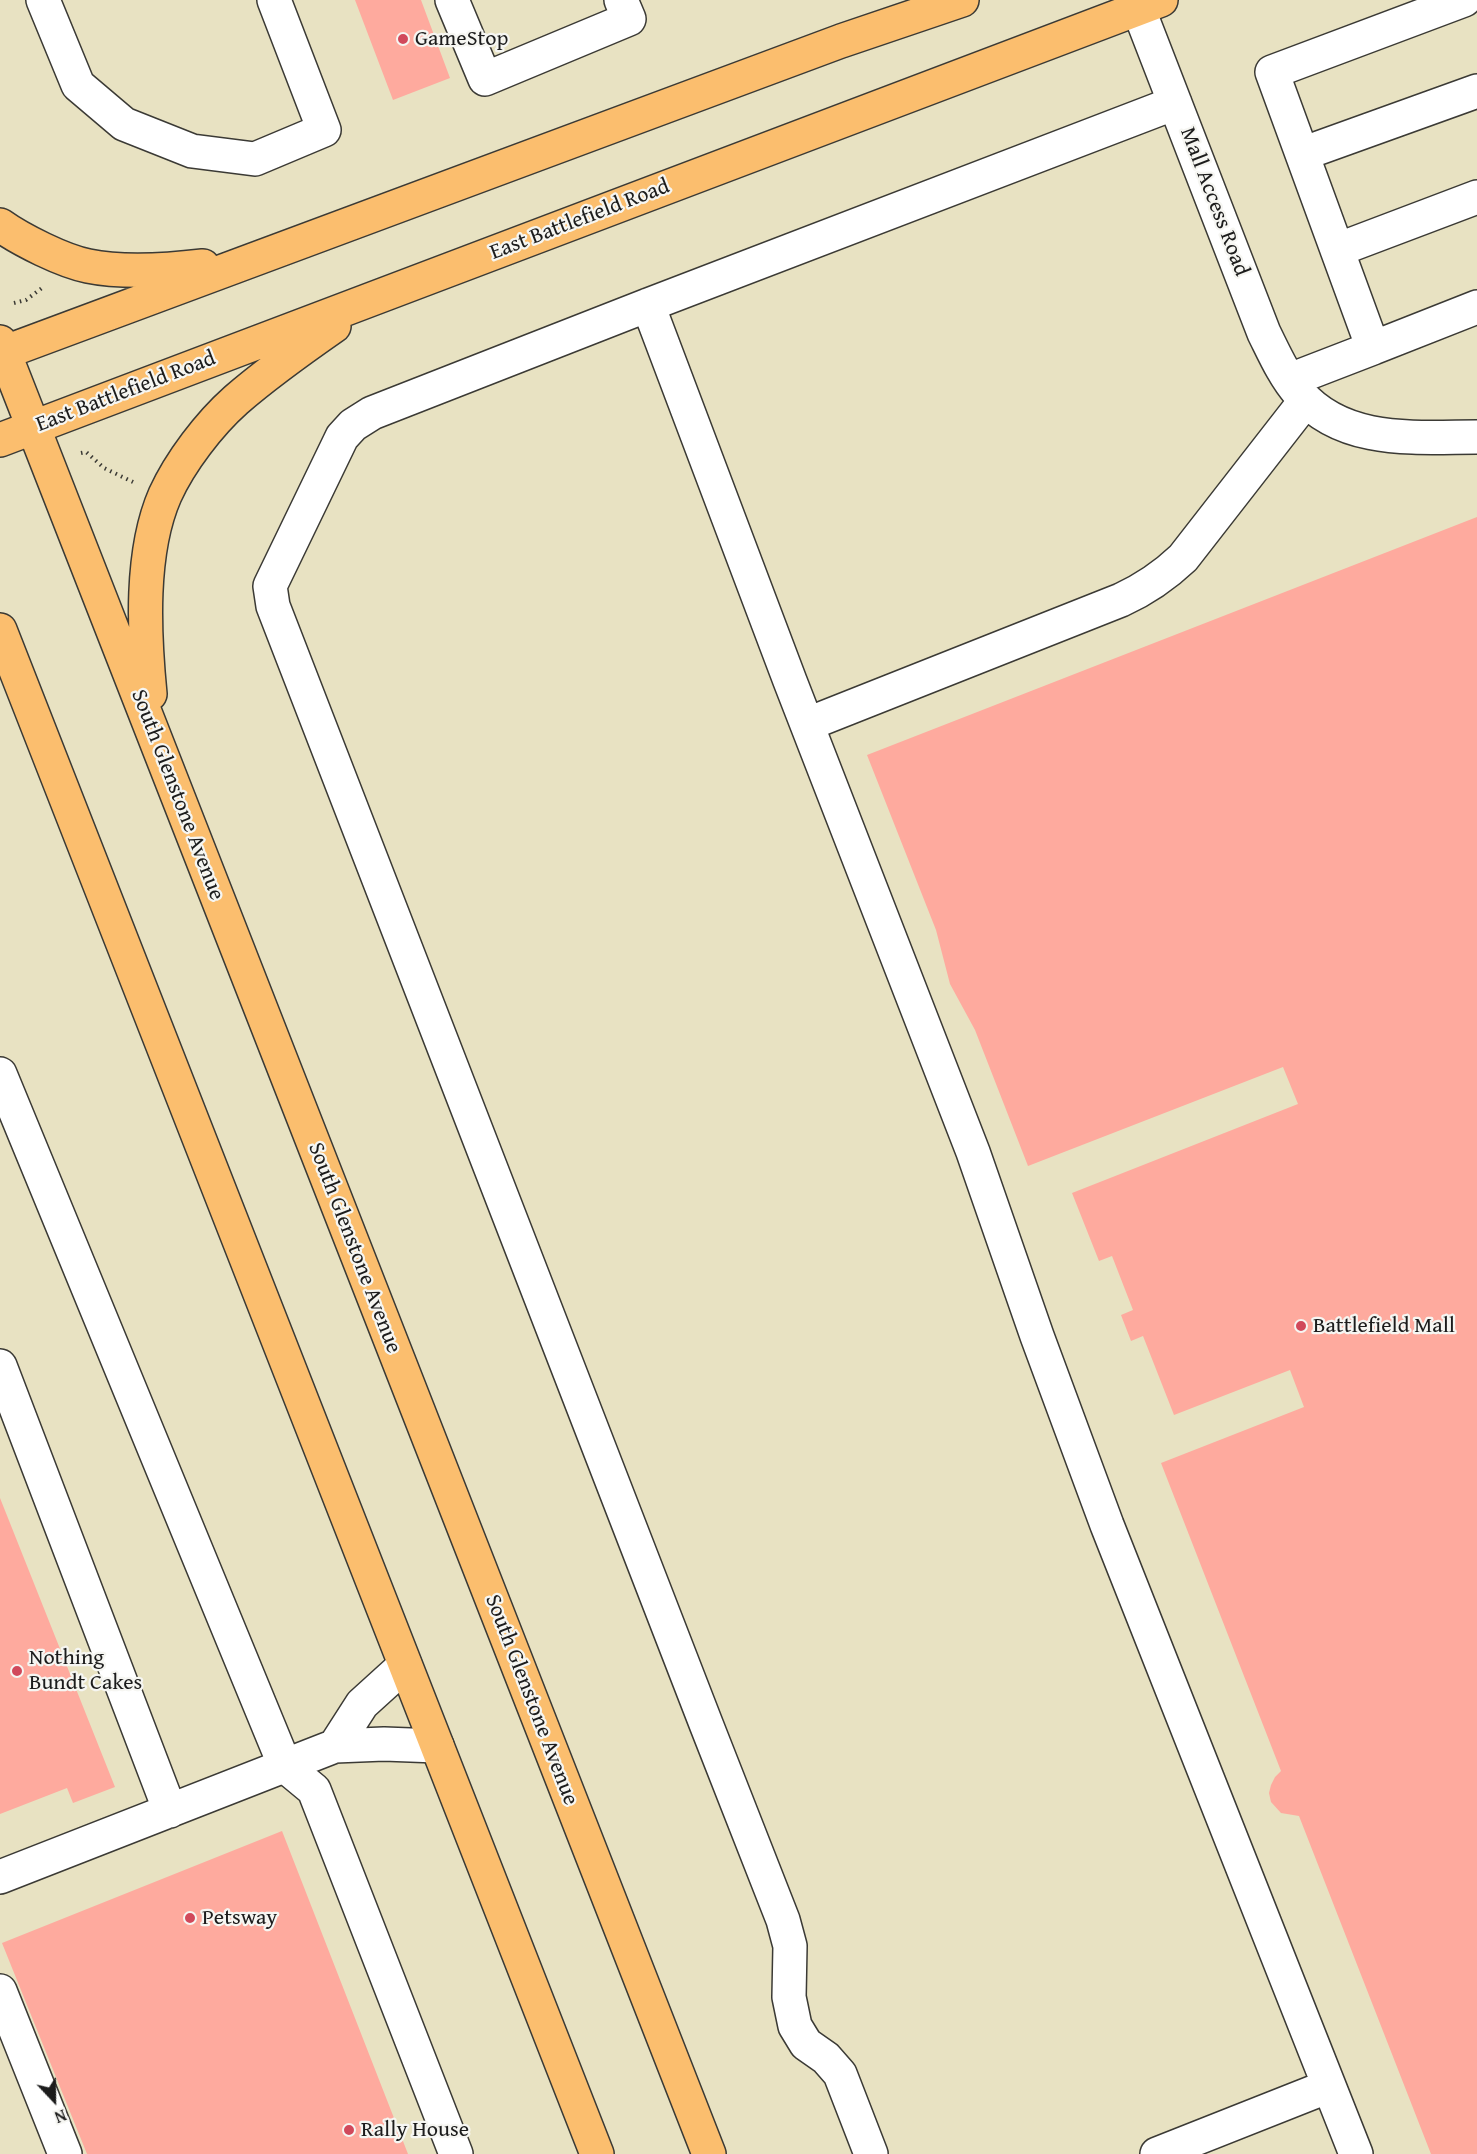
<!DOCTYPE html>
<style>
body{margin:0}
#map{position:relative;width:1477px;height:2154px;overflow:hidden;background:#e8e2c2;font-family:"Gentium Book Plus",serif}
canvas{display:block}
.north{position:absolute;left:24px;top:2070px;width:60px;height:60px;-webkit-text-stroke:4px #f6f6f2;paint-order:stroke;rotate:158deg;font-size:16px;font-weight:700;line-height:24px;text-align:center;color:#1c1c1c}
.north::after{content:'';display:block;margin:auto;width:21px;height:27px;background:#1c1c1c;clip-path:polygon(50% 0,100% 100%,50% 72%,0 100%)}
</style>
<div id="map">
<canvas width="1477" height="2154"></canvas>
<div class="north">N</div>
</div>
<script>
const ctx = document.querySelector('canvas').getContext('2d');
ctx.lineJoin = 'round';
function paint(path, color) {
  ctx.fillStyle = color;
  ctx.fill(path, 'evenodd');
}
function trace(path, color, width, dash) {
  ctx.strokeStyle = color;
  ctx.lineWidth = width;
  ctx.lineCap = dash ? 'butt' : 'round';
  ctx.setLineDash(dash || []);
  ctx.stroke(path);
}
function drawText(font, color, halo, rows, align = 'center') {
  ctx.font = font + ' "Gentium Book Plus",serif';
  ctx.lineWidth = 4.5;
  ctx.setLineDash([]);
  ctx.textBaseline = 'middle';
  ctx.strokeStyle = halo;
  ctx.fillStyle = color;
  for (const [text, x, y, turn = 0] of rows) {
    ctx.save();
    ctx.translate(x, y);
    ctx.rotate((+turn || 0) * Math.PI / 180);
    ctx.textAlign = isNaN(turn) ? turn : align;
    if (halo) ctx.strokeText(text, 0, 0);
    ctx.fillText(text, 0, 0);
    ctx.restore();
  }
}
const building = new Path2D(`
 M355 0H421L450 78 393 100Z
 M1477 517V2154H1431L1299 1816 1281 1813 1271 1802 1269 1793 1271 1785 1275 1777 1281 1771 1161 1463 1304 1407 1290 1370 1174 1415 1143 1336 1131 1341 1121 1315 1133 1310 1112 1256 1099 1261 1072 1193 1298 1104 1283 1067 1028 1166 975 1030 950 984 936 930 867 755Z
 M0 1498 115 1787 73 1803 67 1788 0 1814Z
 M282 1831 408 2154H87L2 1943Z`);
const path = new Path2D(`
 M14 303 26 300 42 288
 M81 453 86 452 104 468 133 482`);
const minor = new Path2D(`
 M43 0 78 85 124 124 192 151 255 159 324 130 274 0
 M452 0 485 79 629 19 621 0
 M1135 0 1264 333C1274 353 1284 376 1299 393 1344 445 1415 437 1477 437
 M1302 154 1477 91
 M1337 250 1477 197
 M648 305 790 681 973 1152 1037 1336 1107 1525 1356 2154
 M1373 348 1477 307
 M1290 380 1373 348 1272 72 1464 0
 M808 724 1121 600C1145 589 1164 576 1183 558L1306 400
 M0 1074 285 1766 314 1790 456 2154
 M0 1366 170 1811
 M335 1746 362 1704 405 1665
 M0 1877 335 1746 384 1744 437 1746
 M0 1991 65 2154
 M871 2154 840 2074 826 2058 806 2044 795 2026 789 1997 790 1946 783 1920C611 1483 442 1045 273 606L270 586 342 437 353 425 372 413 648 305 1175 103
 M1157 2154 1329 2086`);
const major = new Path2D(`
 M0 225C21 240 63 261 88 266 122 273 169 270 203 266
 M0 342 709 2154
 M0 354 841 41 962 0
 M0 440 1161 0
 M0 630 597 2154
 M150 694C144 633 140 552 165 495 180 462 209 424 236 400 267 373 301 349 334 326`);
const markers = [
 [403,39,6,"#d1495b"],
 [1301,1326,6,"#d1495b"],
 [17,1671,6,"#d1495b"],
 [190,1918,6,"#d1495b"],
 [349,2130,6,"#d1495b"]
];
const poiNames = [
 ["GameStop",415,39],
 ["Battlefield Mall",1313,1326],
 ["Nothing",29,1658],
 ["Bundt Cakes",29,1683],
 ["Petsway",202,1918],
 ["Rally House",361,2130]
];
const streetNames = [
 ["Mall Access Road",1214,202,69],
 ["East Battlefield Road",580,220,-21],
 ["East Battlefield Road",126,392,-21],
 ["South Glenstone Avenue",177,795,69],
 ["South Glenstone Avenue",354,1248,69],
 ["South Glenstone Avenue",531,1700,69]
];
paint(building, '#feaa9e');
trace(minor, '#3b3a35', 36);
trace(major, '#3b3a35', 36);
trace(path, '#3b3a35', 4, [1.5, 4.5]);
trace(minor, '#fff', 33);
trace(major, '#fbbe6e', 33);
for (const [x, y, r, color] of markers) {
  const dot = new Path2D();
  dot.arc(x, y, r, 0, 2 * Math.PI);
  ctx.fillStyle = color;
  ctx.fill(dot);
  trace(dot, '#f6f6f2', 2);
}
drawText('22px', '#1c1c1c', '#f6f6f2', poiNames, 'left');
drawText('22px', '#1c1c1c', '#f6f6f2', streetNames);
</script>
